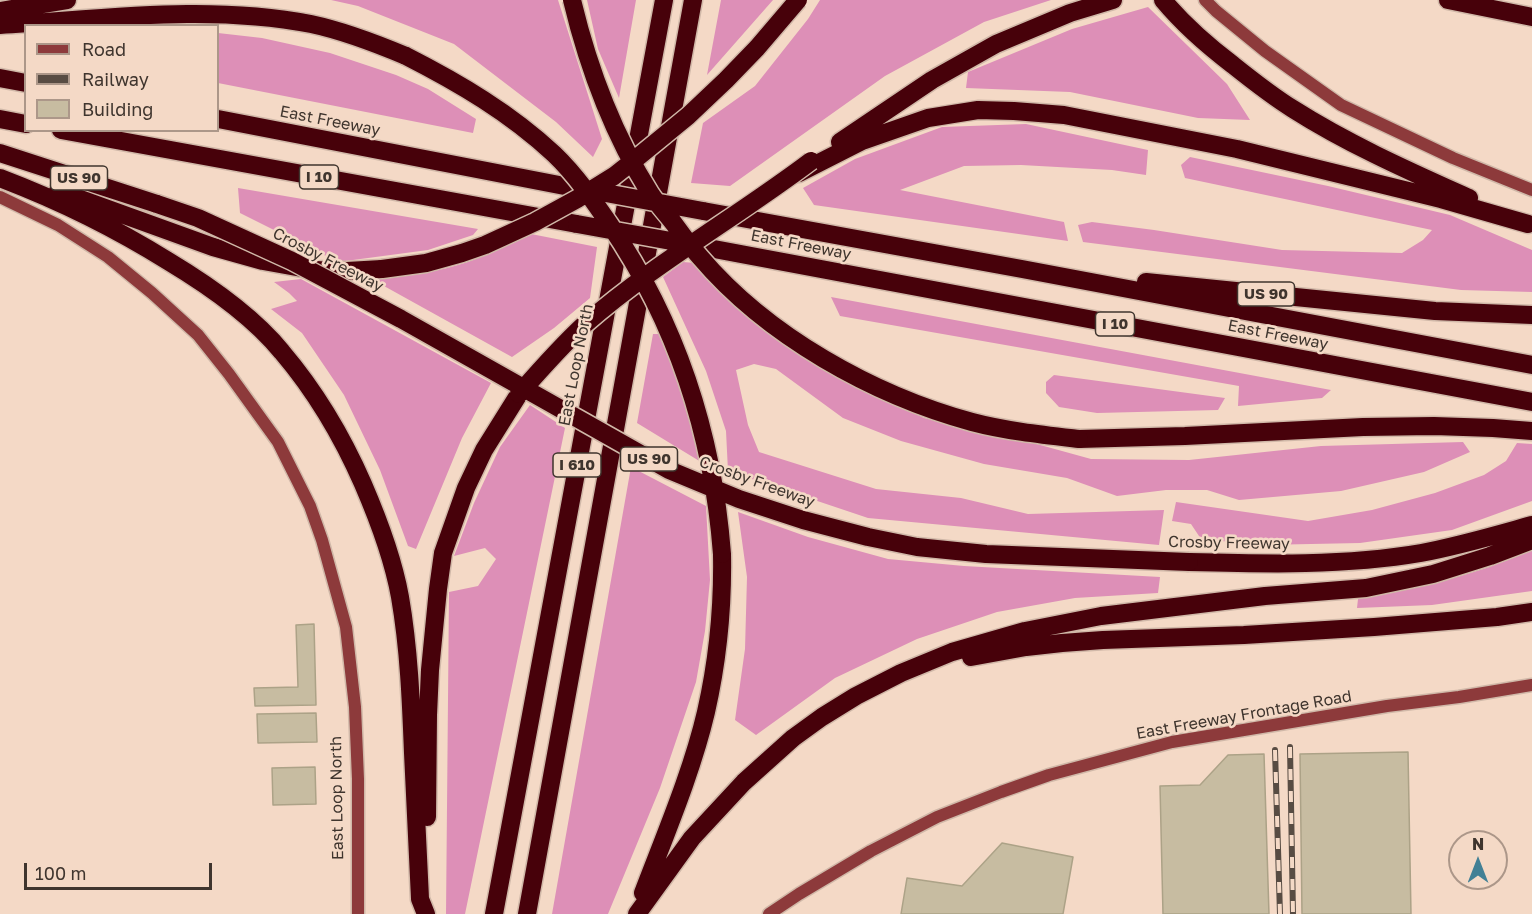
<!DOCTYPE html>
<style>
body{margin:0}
#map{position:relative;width:1532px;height:914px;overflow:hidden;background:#f4d9c6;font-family:"Golos Text",sans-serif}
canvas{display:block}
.legend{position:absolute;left:24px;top:24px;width:195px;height:108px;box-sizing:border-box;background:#f4d9c6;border:2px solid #ac9789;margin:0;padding:8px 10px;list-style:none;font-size:18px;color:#3f352e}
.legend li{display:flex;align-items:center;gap:12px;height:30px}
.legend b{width:30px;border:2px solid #ac9789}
.north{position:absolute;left:1448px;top:830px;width:60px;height:60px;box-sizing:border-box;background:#f4d9c6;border:2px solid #ac9789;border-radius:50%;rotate:0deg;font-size:16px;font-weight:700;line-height:24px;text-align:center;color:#3f352e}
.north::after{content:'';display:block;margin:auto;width:21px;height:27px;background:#428095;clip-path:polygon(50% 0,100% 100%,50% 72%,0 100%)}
.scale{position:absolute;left:24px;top:863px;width:188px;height:27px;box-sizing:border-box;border:3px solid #3f352e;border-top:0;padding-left:8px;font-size:18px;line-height:21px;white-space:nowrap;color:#3f352e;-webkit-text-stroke:4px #f4d9c6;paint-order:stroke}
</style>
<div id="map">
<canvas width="1532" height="914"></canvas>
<ul class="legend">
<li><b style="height:8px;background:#8d3a3b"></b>Road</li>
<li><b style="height:8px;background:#584c43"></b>Railway</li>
<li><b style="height:16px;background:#c7bca1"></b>Building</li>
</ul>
<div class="north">N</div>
<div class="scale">100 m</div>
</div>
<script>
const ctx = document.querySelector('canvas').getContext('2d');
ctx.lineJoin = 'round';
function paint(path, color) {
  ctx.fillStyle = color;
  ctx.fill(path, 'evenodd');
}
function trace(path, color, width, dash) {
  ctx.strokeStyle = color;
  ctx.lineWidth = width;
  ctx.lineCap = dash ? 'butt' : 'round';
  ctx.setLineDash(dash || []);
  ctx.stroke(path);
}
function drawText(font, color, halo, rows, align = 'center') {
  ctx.font = font + ' "Golos Text",sans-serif';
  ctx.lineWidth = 5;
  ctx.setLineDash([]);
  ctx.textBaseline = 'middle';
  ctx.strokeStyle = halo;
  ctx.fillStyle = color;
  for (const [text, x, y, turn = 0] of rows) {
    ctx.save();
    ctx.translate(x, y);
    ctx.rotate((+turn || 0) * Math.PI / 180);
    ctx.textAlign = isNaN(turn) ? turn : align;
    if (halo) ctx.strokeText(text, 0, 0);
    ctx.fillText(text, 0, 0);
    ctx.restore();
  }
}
const forest = new Path2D(`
 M331 0H558L602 139 593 157 556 122 454 44 358 6Z
 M587 0H636L619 98 598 49Z
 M721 0H773L707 75Z
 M820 0H1051L984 22 885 76 730 186 691 183 703 123 755 86 808 19Z
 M1148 7 1227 84 1250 120 1198 118 1070 92 966 88 968 72 1072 29Z
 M218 33 262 38 330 53 396 75 428 89 476 119 473 133 218 83Z
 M1026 124 1148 150 1146 175 1112 170 1021 165 964 166 900 190 1064 222 1068 241 814 205 803 188 855 159 942 127Z
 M1190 157 1328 186 1450 215 1532 250V292L1461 290 1083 242 1078 225 1092 222 1154 230 1282 250 1402 253 1423 240 1432 230 1185 178 1181 165Z
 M238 188 478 229 473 235 428 250 338 262 240 213Z
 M526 233 597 247 590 298 554 328 512 357 366 276C396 275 430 274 458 265 482 258 504 246 526 233Z
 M683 262 695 263 771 335 841 377 924 418 1033 443 1091 459 1189 460 1321 446 1463 442 1470 452 1424 472 1341 491 1239 500 1207 490H1166L1117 496 1067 478 984 464 901 441 843 418 776 369 754 364 736 370 748 425 759 452 876 489 961 498 1028 514 1164 510 1159 545 868 518 728 471 726 431 706 371 663 277Z
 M301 279 491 383 462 438 416 549 408 546 380 470 344 395 302 333 271 309 297 301 289 293 274 282Z
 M831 297 1331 390 1322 398 1238 406 1239 386 840 316Z
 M653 334H659L691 413 701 462 637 423Z
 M1054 375 1225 398 1218 410 1097 413 1059 407 1046 393V382Z
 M530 405 565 428 465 914H446L449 592 478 586 496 559 485 548 454 556 474 503 500 447Z
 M1517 443 1532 444V501L1452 530 1360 543 1262 545 1201 539 1191 524 1172 521 1176 502 1308 521 1372 510 1435 493 1484 475 1506 461Z
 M631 467 706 506 710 580 705 631 696 682 660 788 608 914H552Z
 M738 512 808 537 888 559 964 566 1160 577 1158 593 1075 598 997 612 917 639 835 678 756 735 735 720 745 649 747 577Z
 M1532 550V591L1432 605 1357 608 1358 599C1417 588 1477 575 1532 550Z`);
const building = new Path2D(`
 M314 624 316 705 255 706 254 688 298 687 296 625Z
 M316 713 317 742 258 743 257 714Z
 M1408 752 1411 914H1302L1300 754Z
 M1264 754 1269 914H1163L1160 786 1200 785 1228 755Z
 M315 767 316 804 273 805 272 768Z
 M1002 843 1073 857 1063 914H901L907 878 962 886Z`);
const secondary = new Path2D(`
 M1205 0 1216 11 1265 51 1341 105 1453 158 1532 190
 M0 197 58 225 108 257 152 293 198 335 229 374 278 442 310 506 322 540 346 627 355 707 358 779V914
 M769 914 799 894 871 851 937 817 1001 792 1049 775 1172 742 1387 706 1459 697 1532 685`);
const motorway = new Path2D(`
 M1163 0C1183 24 1208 46 1233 65 1253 81 1272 96 1293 109 1348 144 1409 171 1469 198
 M1448 0 1532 17
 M0 11 67 0
 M0 25C103 19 208 4 311 24 344 31 375 43 406 56
 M0 78 26 83
 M0 119 26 124
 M218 119 580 189
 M61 130 577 224
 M840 142 932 80 996 44 1070 13 1113 0
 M0 153 157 204
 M799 173 862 141 928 118 978 110 1014 111 1064 115 1237 149 1441 199 1528 224
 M0 178C58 200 115 228 168 261 208 285 252 315 282 352 316 392 342 436 363 484 379 521 393 558 400 597 409 649 411 701 413 753 415 801 418 850 420 899L426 914
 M58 191 213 247 263 261 313 270 347 271 382 269
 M703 211 1022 269 1532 365
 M698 246 1532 402
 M1146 282 1435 311 1532 315
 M1079 439 1185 436 1363 427 1434 426 1493 428 1532 431
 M1189 562C1266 564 1345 566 1421 553 1459 546 1496 535 1532 525
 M971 657 1026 647 1062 643 1103 640 1244 635 1374 627 1497 617 1532 612
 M427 817 428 715 430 670 438 589 443 553 466 488 484 450 519 394
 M643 893C665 835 692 772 706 712 718 659 723 608 722 554
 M494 914 664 0
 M527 914 693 0
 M637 914 692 838 744 782 793 738 822 717 856 696 901 673 952 652 1025 631 1101 616 1265 596 1366 588 1433 574 1490 556 1532 540`);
const rail = new Path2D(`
 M1290 747 1293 914
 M1275 750 1280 914`);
const motorwayBridge = new Path2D(`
 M572 0C588 67 613 134 650 193 657 204 667 214 675 225 683 236 691 247 700 257 767 336 873 395 972 422 1006 431 1044 435 1079 439
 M406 56C459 83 510 113 554 154 576 175 593 200 610 225 677 324 713 435 722 554
 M584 189 703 211
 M157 204 198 218 292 261 401 319 669 470 739 499 803 520 868 537 917 547 986 554 1189 562
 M577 224 693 245
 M382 269 426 263 462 253 485 245 535 222 577 199 614 176 638 157 688 116 726 80 757 48 798 0
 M519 394C540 370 561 346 585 324 655 263 737 217 811 161`);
const shields = [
 [319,177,39],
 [79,178,57],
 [1266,294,57],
 [1115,324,39],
 [649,459,57],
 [577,465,48]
];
const shieldNames = [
 ["I 10",319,177],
 ["US 90",79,178],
 ["US 90",1266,294],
 ["I 10",1115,324],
 ["US 90",649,459],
 ["I 610",577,465]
];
const streetNames = [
 ["East Freeway",330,121,11],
 ["East Freeway",801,245,11],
 ["Crosby Freeway",328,260,27],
 ["East Freeway",1278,335,11],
 ["East Loop North",576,365,-79],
 ["Crosby Freeway",757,482,20],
 ["Crosby Freeway",1229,543,1],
 ["East Freeway Frontage Road",1244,715,-10],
 ["East Loop North",337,798,-91]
];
paint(forest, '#dd8fb7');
paint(building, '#c7bca1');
trace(building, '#aca287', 1.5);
trace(secondary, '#d0b8a8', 15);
trace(motorway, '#d0b8a8', 21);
trace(secondary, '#8d3a3b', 12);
trace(motorway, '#47010a', 18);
trace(rail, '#584c43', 6);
trace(rail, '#f4d9c6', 4, [11]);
trace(motorwayBridge, '#d0b8a8', 21, []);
trace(motorwayBridge, '#47010a', 18);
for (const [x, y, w] of shields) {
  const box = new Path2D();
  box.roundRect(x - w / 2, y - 12, w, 24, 4.5);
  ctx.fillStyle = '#f4d9c6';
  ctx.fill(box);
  trace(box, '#3f352e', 1.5);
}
drawText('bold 15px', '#3f352e', null, shieldNames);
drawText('16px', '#3f352e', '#f4d9c6', streetNames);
</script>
